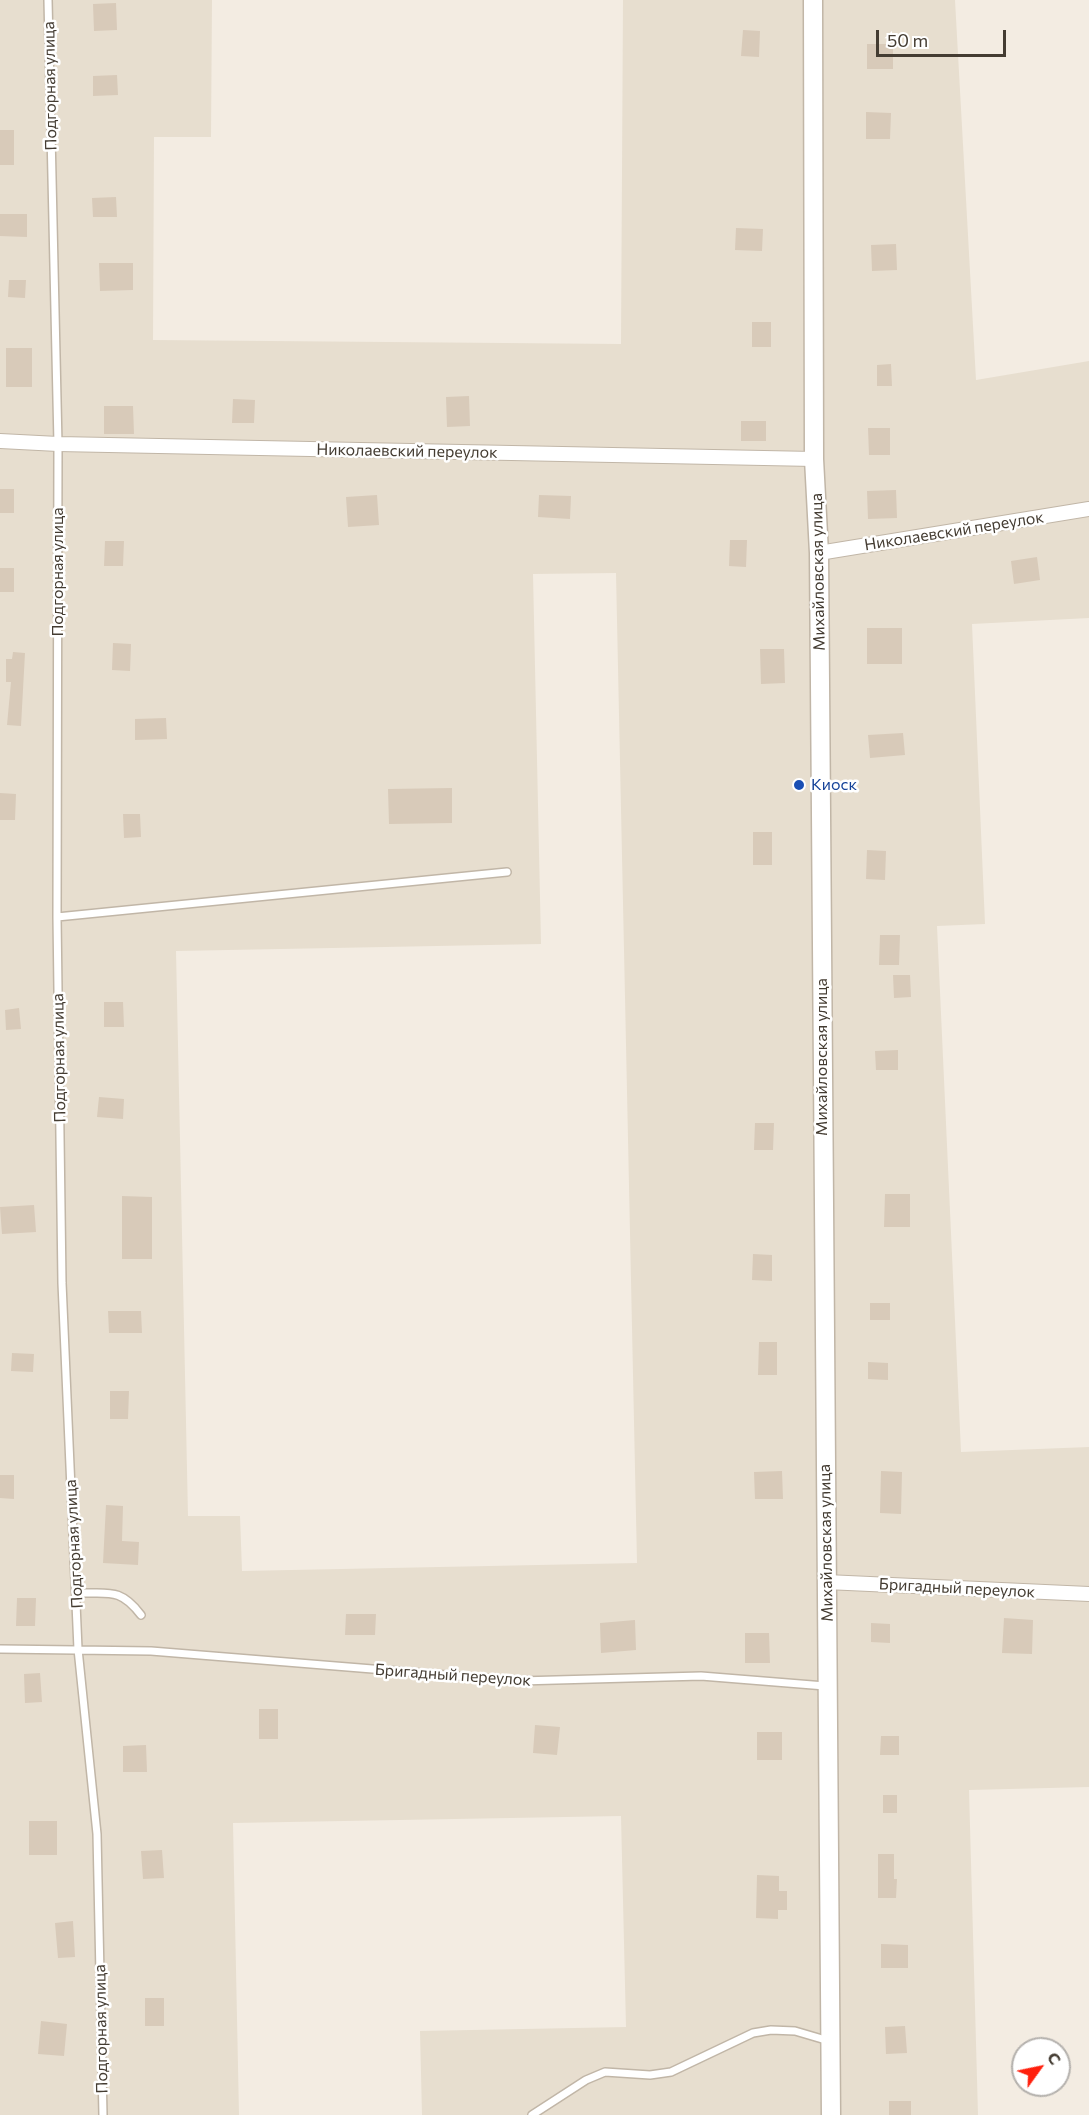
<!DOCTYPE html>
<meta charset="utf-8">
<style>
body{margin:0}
#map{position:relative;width:1089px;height:2115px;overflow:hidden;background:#f3ece2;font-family:Commissioner,sans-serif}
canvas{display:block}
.north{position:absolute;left:1011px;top:2037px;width:60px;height:60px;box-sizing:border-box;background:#fff;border:2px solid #b4b1ad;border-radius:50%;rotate:57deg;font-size:16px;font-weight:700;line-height:24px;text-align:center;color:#443c32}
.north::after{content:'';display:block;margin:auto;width:21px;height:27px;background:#ff200d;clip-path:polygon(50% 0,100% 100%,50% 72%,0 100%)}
.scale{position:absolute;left:876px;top:30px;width:130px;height:27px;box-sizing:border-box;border:3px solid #443c32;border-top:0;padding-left:8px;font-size:18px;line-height:21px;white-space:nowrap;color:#443c32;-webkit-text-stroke:4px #fff;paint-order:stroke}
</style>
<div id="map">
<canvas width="1089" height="2115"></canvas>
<div class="north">С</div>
<div class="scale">50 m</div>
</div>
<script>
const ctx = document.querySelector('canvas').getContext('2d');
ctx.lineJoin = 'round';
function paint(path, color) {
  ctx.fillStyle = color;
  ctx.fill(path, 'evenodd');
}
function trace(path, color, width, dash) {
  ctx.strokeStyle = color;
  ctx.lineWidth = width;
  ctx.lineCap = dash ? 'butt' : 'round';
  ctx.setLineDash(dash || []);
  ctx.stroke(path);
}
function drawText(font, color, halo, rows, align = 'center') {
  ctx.font = font + ' Commissioner,sans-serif';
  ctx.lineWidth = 5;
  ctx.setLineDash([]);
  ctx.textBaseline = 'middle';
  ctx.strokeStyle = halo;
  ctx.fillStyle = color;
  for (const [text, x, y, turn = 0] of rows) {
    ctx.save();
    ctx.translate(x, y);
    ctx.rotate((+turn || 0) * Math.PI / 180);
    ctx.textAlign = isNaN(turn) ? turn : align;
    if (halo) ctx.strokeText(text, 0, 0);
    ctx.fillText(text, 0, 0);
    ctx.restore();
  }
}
const residential = new Path2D(`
 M0 0H212L211 137H154L153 340 621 344 623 0H955L976 380 1089 361V618L972 624 985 924 937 926 961 1452 1089 1447V1787L969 1790 978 2115H422L420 2031 626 2027 621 1816 233 1823 239 2115H0ZM616 573 637 1563 242 1571 240 1516H188L176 951 541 944 533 574Z`);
const building = new Path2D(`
 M116 3 117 30 94 31 93 4Z
 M743 30 760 31 759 57 741 56Z
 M867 44H893V69H867Z
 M117 75 118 95 93 96V76Z
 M866 112 891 113 890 139H866Z
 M0 130H14V165H0Z
 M116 197 117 217H93L92 198Z
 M0 214H27V237L0 236Z
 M736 228 763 229 762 251 735 250Z
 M896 244 897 270 872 271 871 245Z
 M99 263H133V290L100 291Z
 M9 280H26L25 298 8 297Z
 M752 322H771V347H752Z
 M6 348H32V387H6Z
 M891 364 892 386H877V365Z
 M469 396 470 426 447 427 446 397Z
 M233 399 255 400 254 423H232Z
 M104 406H133L134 434H104Z
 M741 421H766V441H741Z
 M868 428H890V455H869Z
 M0 489H14V513H0Z
 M896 490 897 518 868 519 867 491Z
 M377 495 379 525 348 527 346 497Z
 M539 495 571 496 570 519 538 517Z
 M730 540H747L746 567 729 566Z
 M105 541H124L123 566H104Z
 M1037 557 1040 580 1014 584 1011 561Z
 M0 568H14V592H0Z
 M867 628H902V664H867Z
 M113 643 131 644 130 671 112 670Z
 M760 649H784L785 683 761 684Z
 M13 652 25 653 21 726 7 725 11 682H6V659H12Z
 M166 718 167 739 135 740V719Z
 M903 733 905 755 870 758 868 735Z
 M452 788V823L389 824 388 789Z
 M0 793 16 794 15 820H0Z
 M123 814H140L141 837 124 838Z
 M753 832H772V865H753Z
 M867 850 886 851 885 880 866 879Z
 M880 935H900L899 965H879Z
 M893 975H910L911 997 894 998Z
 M104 1002H123L124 1027H104Z
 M19 1008 21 1029 6 1030 5 1010Z
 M898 1050V1070H876L875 1051Z
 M99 1097 124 1099 123 1119 97 1117Z
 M755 1123H774L773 1150H754Z
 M885 1194H910V1227H884Z
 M122 1196 152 1197V1259H122Z
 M34 1205 36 1232 2 1234 0 1207Z
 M753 1254 772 1255V1281L752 1280Z
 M870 1303H890V1320H870Z
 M108 1311H141L142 1333H109Z
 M759 1342H777V1375H758Z
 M12 1353 34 1354 33 1372 11 1371Z
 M868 1362 888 1363V1380L868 1379Z
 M110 1391H129L128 1419H110Z
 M782 1471 783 1499H755L754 1472Z
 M881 1471 902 1472 901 1514 880 1513Z
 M0 1475H14V1499L0 1498Z
 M106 1505 123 1506 122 1541 139 1542 138 1565 103 1563Z
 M17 1598H36L35 1626H16Z
 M346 1614H376L375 1635H345Z
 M1004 1618 1033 1620 1032 1654 1002 1653Z
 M635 1620 636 1650 601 1653 600 1623Z
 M871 1623 890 1624V1643L871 1642Z
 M745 1633H769L770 1663H745Z
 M40 1673 42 1702 25 1703 24 1674Z
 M259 1709H278V1739H259Z
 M535 1725 560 1727 557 1755 533 1753Z
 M757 1732H782V1760H757Z
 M881 1736H899V1755H880Z
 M146 1745 147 1772H123V1746Z
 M883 1795H897V1813H883Z
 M29 1821H57V1855H29Z
 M162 1850 164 1878 143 1879 141 1851Z
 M878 1854H894V1879H897L896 1898H878Z
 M757 1875 779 1876V1891H787V1910H778V1919L756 1918Z
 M73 1921 75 1957 58 1958 55 1923Z
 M881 1944 908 1945V1968H881Z
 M145 1998H164V2026H145Z
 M41 2021 67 2024 64 2056 38 2054Z
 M905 2026 907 2053 886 2054 885 2027Z
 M889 2101H911V2115H889Z`);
const service = new Path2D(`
 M48 0 58 444 57 917 62 1283 78 1649 97 1834 103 2115
 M57 917 507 872
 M77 1593C108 1594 120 1587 141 1615
 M0 1649 151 1651 520 1681 701 1676 825 1686
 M532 2115 586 2080 605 2072 650 2075 671 2072 753 2033 771 2030 795 2031 829 2041`);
const minor = new Path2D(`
 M0 441 58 444 814 459
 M819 553 1089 509
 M826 1582 1089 1594`);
const tertiary = new Path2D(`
 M813 0 814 459 819 553 831 2115`);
const markers = [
 [799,785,6,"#1a4fb4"]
];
const streetNames = [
 ["Подгорная улица",50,86,-91],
 ["Николаевский переулок",407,451,1],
 ["Николаевский переулок",954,531,-9],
 ["Подгорная улица",58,572,-90],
 ["Михайловская улица",818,572,-91],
 ["Михайловская улица",822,1057,-90],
 ["Подгорная улица",59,1058,-91],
 ["Михайловская улица",826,1543,-91],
 ["Подгорная улица",74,1544,-93],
 ["Бригадный переулок",957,1588,3],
 ["Бригадный переулок",453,1675,4],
 ["Подгорная улица",101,2029,-91]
];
const transitNames = [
 ["Киоск",811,785]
];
paint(residential, '#e7decf');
paint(building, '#d8cab9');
trace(service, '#c1b6a7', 10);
trace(minor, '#c1b6a7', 16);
trace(tertiary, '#c1b6a7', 21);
trace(service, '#fff', 7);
trace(minor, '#fff', 14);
trace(tertiary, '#fff', 18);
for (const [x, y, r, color] of markers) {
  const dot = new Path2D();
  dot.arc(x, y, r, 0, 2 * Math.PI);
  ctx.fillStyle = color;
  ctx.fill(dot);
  trace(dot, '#fff', 2);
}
drawText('16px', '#443c32', '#fff', streetNames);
drawText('16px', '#164399', '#fff', transitNames, 'left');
</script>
